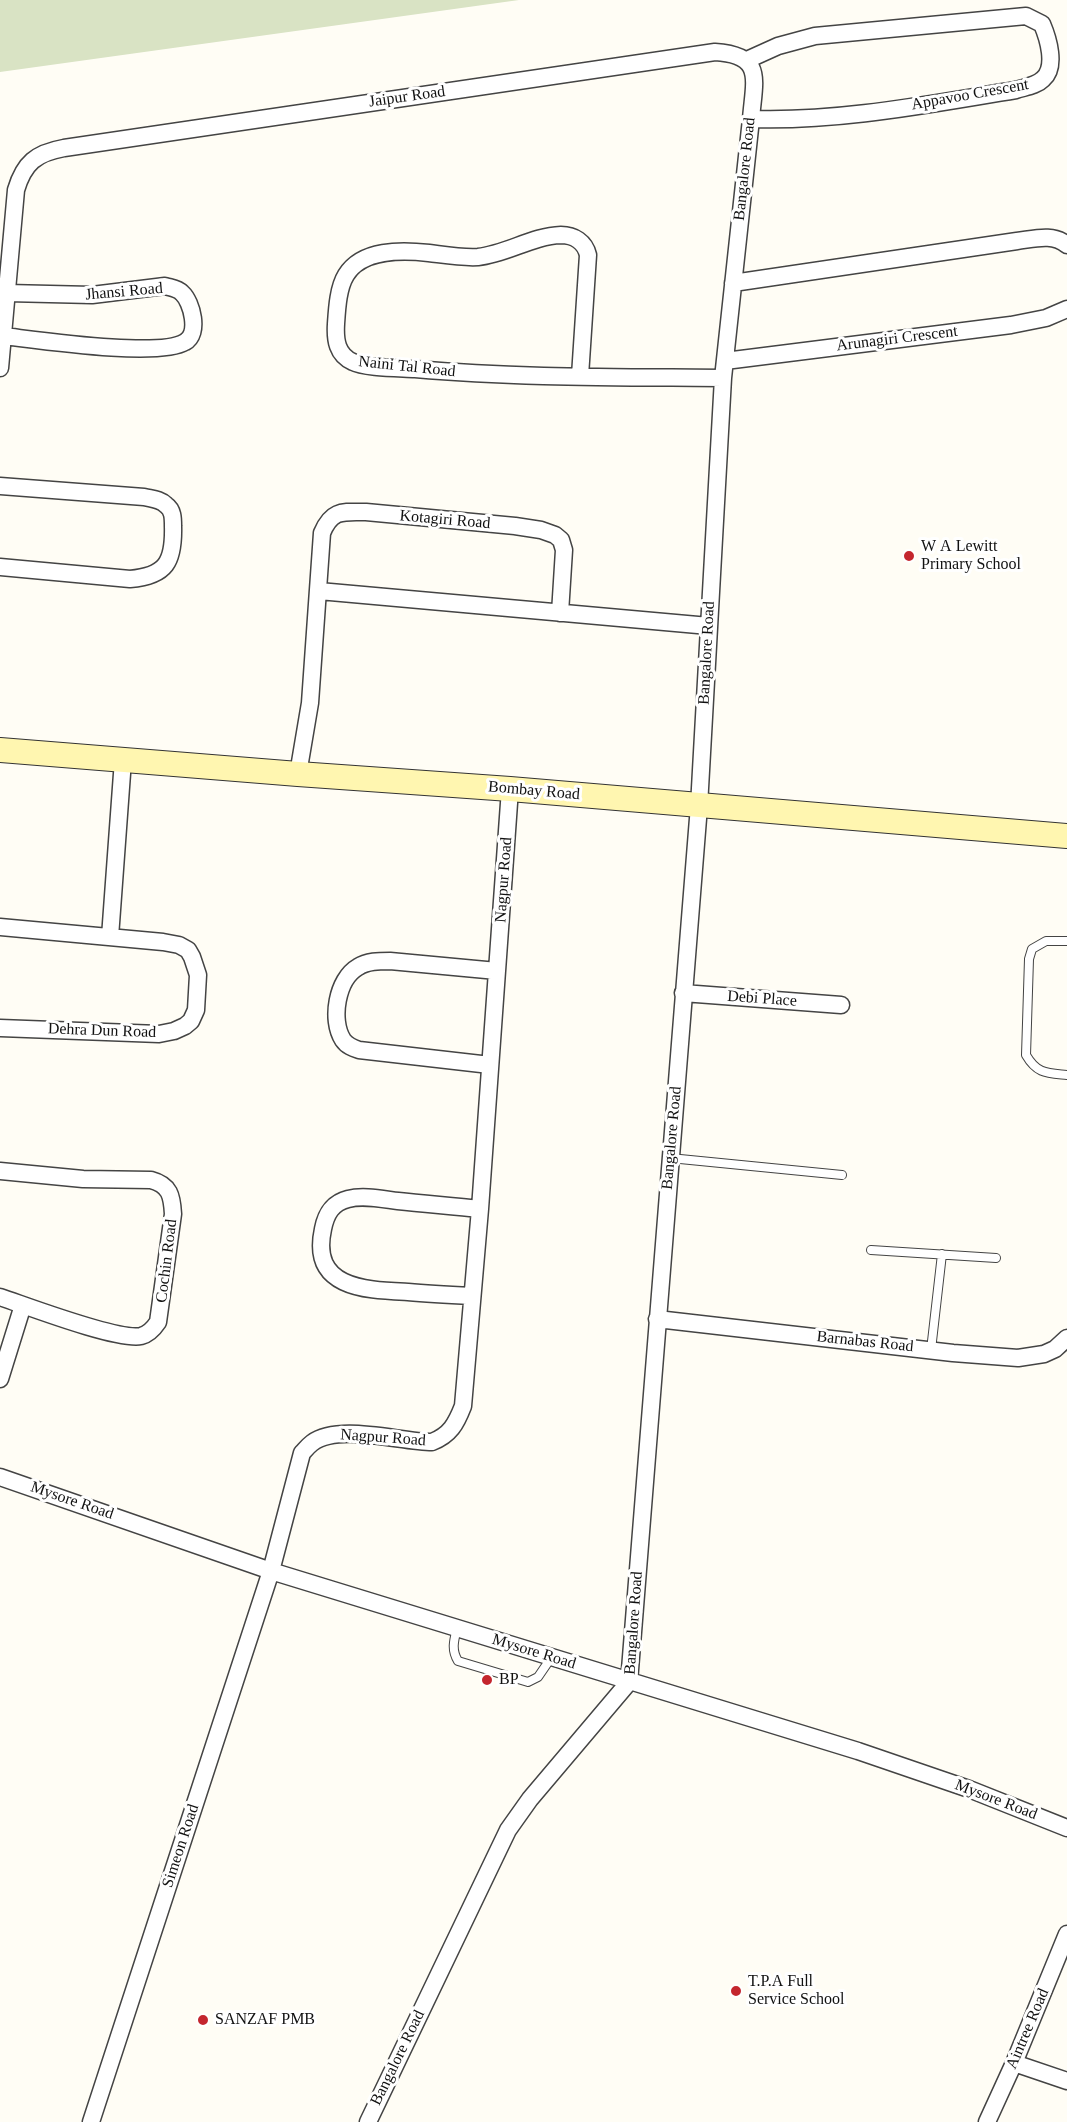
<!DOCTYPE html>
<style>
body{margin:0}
canvas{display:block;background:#fffdf5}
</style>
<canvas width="1067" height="2122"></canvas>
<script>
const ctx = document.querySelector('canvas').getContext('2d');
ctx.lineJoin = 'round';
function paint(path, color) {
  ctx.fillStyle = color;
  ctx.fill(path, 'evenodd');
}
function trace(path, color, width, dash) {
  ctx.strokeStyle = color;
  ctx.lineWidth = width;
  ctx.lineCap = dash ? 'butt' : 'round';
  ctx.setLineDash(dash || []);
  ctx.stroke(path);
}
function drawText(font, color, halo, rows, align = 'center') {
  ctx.font = font + ' Georgia,serif';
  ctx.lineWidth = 6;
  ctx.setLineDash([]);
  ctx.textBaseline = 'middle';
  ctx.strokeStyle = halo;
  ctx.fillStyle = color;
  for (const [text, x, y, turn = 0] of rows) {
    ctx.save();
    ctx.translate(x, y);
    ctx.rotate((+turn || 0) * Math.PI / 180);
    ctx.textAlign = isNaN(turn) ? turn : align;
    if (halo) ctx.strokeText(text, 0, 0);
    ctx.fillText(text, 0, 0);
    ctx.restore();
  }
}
const cemetery = new Path2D(`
 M0 0H519L0 72Z`);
const lane = new Path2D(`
 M1067 941H1046L1032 949 1029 959 1026 1055C1037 1074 1047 1073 1067 1075
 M670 1158 842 1175
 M871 1250 996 1258
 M931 1350 942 1254
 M457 1628C454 1640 451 1650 458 1661L528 1682 538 1677 551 1658`);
const street = new Path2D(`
 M747 60 778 46 815 36 1026 16 1042 24C1048 38 1057 67 1043 79 1036 86 1025 87 1016 90 929 104 839 122 751 119
 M733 283 1017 241C1034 239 1053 233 1067 245
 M3 336C38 340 159 358 185 342 200 334 192 302 182 293 177 288 171 288 165 286L92 295 7 293
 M725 361 1011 325 1046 318 1067 309
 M0 368 16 190C24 163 36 153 64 148L715 52C765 55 754 80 751 119L723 378 699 806 629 1682 530 1799 508 1830 368 2122
 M580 376 588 255C585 242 574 235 561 235 532 236 507 254 478 257 462 258 445 255 429 253 401 250 362 249 346 275 338 288 337 309 336 324 335 340 337 355 353 362 364 368 401 368 415 369 518 378 621 377 723 378
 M0 486 144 497C152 499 160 499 166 505 173 510 173 518 173 526 174 562 166 576 130 579L0 567
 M319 591 709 626
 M298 774 310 703 322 533C332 509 343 512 366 512L515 526 541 530 555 535 561 540 564 550 560 613
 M0 927 163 942 179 945 188 950 192 957 198 975 196 1010 191 1021 185 1026 174 1031 159 1034 0 1028
 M110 937 123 760
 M683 993 841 1005
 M490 1065 359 1050C353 1048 347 1046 343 1040 330 1020 337 979 358 967 367 961 379 961 390 961L497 971
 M0 1171 83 1179 151 1180C170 1185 172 1196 173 1214L158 1322C154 1328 149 1334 141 1336 118 1341 27 1306 0 1297
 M472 1296C451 1295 430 1294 408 1292 366 1290 310 1289 323 1229 326 1214 332 1203 348 1199 363 1195 382 1199 398 1201 425 1204 453 1206 480 1209
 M657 1319 953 1353 1018 1358 1044 1354 1055 1349 1067 1338
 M0 1379 23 1305
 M0 1477 271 1571 858 1751 969 1789 1067 1828
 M1014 2063 1067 2081
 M91 2122 271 1571 302 1453C305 1450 308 1446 312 1443 339 1423 400 1442 432 1442 450 1435 456 1424 463 1406L480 1209 510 789
 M987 2122 1014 2063 1067 1934`);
const secondary = new Path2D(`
 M0 750 298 774 510 789 1067 836`);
const markers = [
 [909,556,6,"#c4262e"],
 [487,1680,6,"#c4262e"],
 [736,1991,6,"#c4262e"],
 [203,2020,6,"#c4262e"]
];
const streetNames = [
 ["Appavoo Crescent",970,95,-10],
 ["Jaipur Road",407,97,-8],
 ["Bangalore Road",745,169,-84],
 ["Jhansi Road",124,292,-5],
 ["Arunagiri Crescent",897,339,-7],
 ["Naini Tal Road",407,367,6],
 ["Kotagiri Road",445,520,5],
 ["Bangalore Road",707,653,-87],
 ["Bombay Road",534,791,5],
 ["Nagpur Road",504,880,-86],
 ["Debi Place",762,999,4],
 ["Dehra Dun Road",102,1031,2],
 ["Bangalore Road",672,1138,-85],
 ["Cochin Road",167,1261,-83],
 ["Barnabas Road",865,1342,6],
 ["Nagpur Road",383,1438,4],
 ["Mysore Road",72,1501,19],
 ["Bangalore Road",634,1623,-86],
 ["Mysore Road",534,1652,17],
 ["Mysore Road",996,1800,21],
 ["Simeon Road",181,1846,-72],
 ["Aintree Road",1028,2029,-67],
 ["Bangalore Road",398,2058,-64]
];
const poiNames = [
 ["W A Lewitt",921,547],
 ["Primary School",921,565],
 ["BP",499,1680],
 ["T.P.A Full",748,1982],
 ["Service School",748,2000],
 ["SANZAF PMB",215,2020]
];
paint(cemetery, '#d9e3c4');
trace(lane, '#444', 10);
trace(street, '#444', 19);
trace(secondary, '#333', 26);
trace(lane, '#fff', 8);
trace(street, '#fff', 16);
trace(secondary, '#fff6b0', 24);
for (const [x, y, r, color] of markers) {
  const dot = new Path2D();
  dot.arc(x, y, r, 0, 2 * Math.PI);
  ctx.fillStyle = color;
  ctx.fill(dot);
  trace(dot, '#fff', 2);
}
drawText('16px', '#111', '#fff', streetNames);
drawText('16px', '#111', '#fff', poiNames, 'left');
</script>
